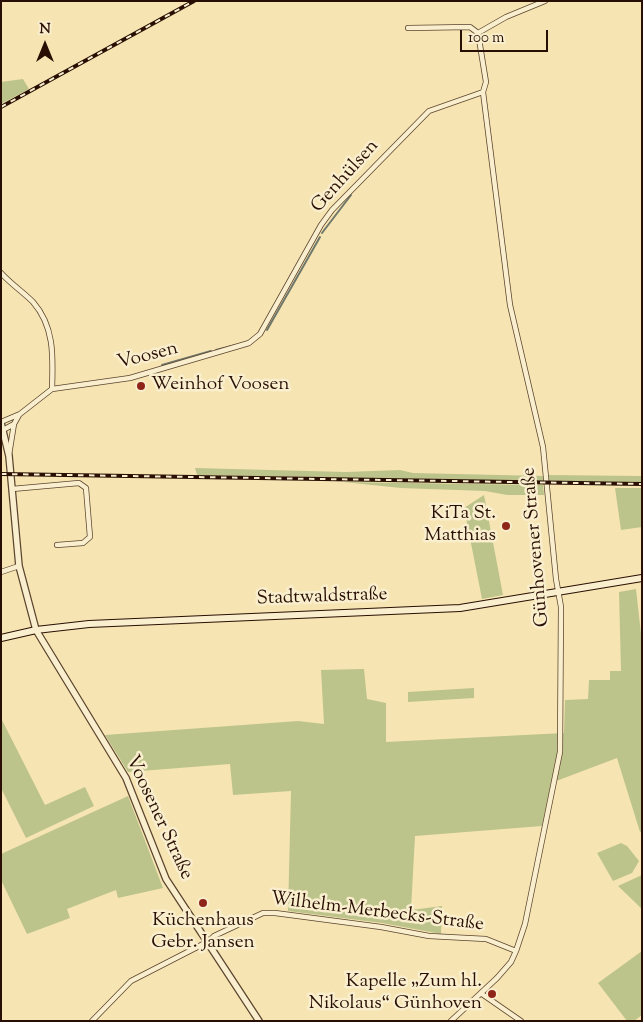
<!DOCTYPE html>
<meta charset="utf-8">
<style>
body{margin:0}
#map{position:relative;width:643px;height:1022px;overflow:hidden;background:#f6e5b2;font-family:"Sorts Mill Goudy",serif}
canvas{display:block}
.frame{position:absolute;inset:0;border:2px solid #290f03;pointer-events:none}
.north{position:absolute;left:20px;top:20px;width:50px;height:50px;-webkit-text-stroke:4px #f9eecd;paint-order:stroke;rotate:0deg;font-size:14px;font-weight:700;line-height:20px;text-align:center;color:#290f03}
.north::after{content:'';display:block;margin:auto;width:18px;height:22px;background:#290f03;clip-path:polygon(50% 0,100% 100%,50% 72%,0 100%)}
.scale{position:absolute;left:460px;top:30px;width:88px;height:22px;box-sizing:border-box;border:2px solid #290f03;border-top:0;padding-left:6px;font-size:15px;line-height:18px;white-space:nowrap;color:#290f03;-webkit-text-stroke:4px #f9eecd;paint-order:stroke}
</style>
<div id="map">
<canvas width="643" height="1022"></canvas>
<div class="frame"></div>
<div class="north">N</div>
<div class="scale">100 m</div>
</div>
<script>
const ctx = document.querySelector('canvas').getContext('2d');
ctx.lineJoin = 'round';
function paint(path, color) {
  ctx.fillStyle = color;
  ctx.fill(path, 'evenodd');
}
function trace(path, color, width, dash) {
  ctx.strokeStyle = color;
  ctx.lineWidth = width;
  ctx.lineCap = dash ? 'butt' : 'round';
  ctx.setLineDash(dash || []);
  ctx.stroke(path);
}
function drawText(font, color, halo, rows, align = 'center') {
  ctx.font = font + ' "Sorts Mill Goudy",serif';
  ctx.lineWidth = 5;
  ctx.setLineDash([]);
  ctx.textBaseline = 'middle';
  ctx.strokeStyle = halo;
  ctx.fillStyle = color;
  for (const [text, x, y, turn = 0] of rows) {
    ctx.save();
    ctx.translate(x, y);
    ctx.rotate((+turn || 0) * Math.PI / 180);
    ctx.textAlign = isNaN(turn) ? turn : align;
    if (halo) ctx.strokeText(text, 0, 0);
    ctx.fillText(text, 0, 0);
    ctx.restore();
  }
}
const green = new Path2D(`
 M23 79 29 89 1 104V82Z
 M195 468 346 472 400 470 413 473 543 476V481L197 475Z
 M548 475 642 476V482L549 481Z
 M343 482 543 485 544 495H507L485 491 401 488Z
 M615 488H642V527L621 530Z
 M484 495 503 595 482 599 464 508Z
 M636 589 642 643V831L640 832 617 758 551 783 542 826 415 836 411 910 442 906 441 934 382 923 288 911 291 791 233 795 230 764 128 772 105 735 298 721 324 724 321 670 362 669H364L367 699 386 703V742L564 733 565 700 588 699 589 680H610V671H621L619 592Z
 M474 688V698L408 702V692Z
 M1 718 45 805 85 787 94 806 26 838 1 788Z
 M128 796 163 888 118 898 116 890 67 909 70 918 27 934 1 880V854Z
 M621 843 627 846 639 861 632 873 613 881 597 853Z
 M642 875V909L618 886Z
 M642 951V1015L634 1021H627L598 983Z`);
const stream = new Path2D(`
 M322 233 351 195
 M267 330 320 237
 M216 350 236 345
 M162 365 211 351`);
const minor = new Path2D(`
 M408 28 470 27 478 33 486 82 483 92 510 305 543 447 556 579 561 607 560 752 525 924 516 951 511 962 497 978 451 1021
 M478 33 506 17 545 1
 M1 273C11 284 23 292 33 302 55 327 53 358 52 389
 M1 422 20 414 52 389 130 378 249 343 260 334 321 225 332 210 429 111 483 92
 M3 430 14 424 19 415
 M9 455 14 424
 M12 489 79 483 86 488 90 537 83 543 57 545
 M1 572 19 566
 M482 994 521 1021
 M92 1021 131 981 209 941 214 936 263 913H275L381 927 429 936 486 939 516 951`);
const tertiary = new Path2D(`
 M1 423 9 456 19 566 36 630 126 778 166 879 259 1021`);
const secondary = new Path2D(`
 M1 638 36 630 89 624 460 608 642 578`);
const rail = new Path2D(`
 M1 107 194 1
 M1 474 642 484`);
const markers = [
 [141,386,5,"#8f2418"],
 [506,526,5,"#8f2418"],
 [203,903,5,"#8f2418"],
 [492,994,5,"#8f2418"]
];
const streetNames = [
 ["Genhülsen",346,177,-48],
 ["Voosen",148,357,-14],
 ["Günhovener Straße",537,547,-95],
 ["Stadtwaldstraße",322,598,-2],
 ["Voosener Straße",158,818,65],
 ["Wilhelm-Merbecks-Straße",377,913,7]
];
const poiNames = [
 ["Weinhof Voosen",151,386,"left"],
 ["KiTa St.",496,515],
 ["Matthias",496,537],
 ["Küchenhaus",203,922,"center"],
 ["Gebr. Jansen",203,944,"center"],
 ["Kapelle „Zum hl.",482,983],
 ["Nikolaus“ Günhoven",482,1005]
];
paint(green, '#bdc48b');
trace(stream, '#6f786b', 2);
trace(minor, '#5c442f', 6);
trace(tertiary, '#5c442f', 8);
trace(secondary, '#290f03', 8);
trace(minor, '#f9eecd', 4.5);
trace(tertiary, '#f9eecd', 5.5);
trace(secondary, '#f9eecd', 6);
trace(rail, '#290f03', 4);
trace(rail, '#f9eecd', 2, [5.5]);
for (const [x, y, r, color] of markers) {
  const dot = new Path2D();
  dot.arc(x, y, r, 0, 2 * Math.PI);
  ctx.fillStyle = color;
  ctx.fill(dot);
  trace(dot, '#f9eecd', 2);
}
drawText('19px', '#290f03', '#f9eecd', streetNames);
drawText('19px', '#290f03', '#f9eecd', poiNames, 'right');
</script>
